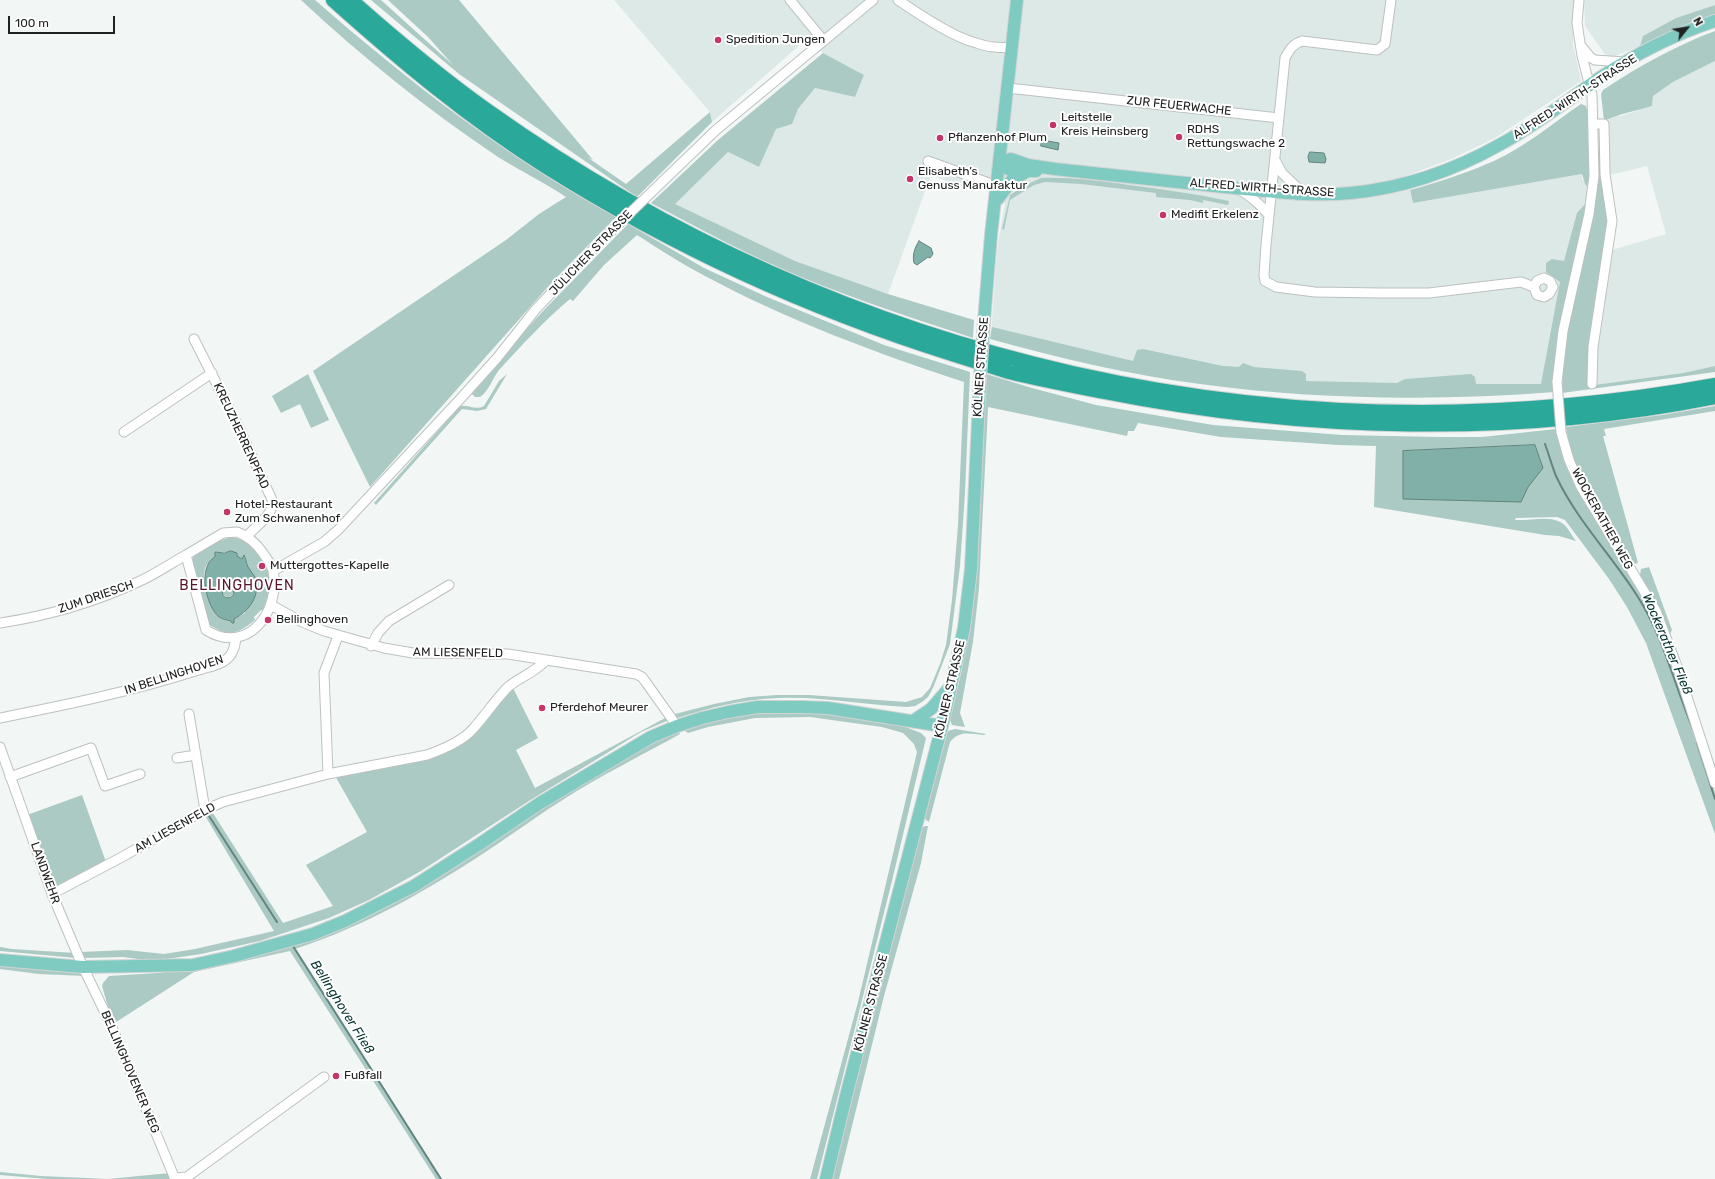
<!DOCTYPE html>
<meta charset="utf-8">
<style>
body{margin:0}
#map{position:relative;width:1715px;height:1179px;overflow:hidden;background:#f2f6f5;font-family:Rubik,sans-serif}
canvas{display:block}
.north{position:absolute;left:1667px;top:8px;width:40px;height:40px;-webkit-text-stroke:3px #fff;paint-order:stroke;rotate:60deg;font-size:11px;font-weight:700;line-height:16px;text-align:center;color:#202121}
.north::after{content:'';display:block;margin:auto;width:14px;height:18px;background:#202121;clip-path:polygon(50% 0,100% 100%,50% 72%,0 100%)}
.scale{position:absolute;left:8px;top:16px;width:107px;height:18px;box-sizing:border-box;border:2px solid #202121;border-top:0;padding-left:5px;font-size:12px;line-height:14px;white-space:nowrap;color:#202121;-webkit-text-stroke:3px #fff;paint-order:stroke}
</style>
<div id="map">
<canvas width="1715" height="1179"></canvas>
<div class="north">N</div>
<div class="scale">100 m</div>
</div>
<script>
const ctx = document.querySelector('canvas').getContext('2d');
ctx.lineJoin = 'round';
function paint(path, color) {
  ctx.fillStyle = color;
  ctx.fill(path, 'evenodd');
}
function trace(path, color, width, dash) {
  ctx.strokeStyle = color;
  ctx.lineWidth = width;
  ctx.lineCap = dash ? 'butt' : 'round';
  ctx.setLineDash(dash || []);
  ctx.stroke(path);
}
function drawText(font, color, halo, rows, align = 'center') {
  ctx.font = font + ' Rubik,sans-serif';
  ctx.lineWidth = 4;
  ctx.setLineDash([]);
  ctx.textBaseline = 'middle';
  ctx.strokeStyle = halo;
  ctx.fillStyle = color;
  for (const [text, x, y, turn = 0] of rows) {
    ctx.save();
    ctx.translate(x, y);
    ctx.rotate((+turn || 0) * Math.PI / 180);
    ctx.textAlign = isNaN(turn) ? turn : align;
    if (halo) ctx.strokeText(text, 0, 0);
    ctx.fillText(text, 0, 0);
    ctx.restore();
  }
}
const built = new Path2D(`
 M614 0H1575L1573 44 1581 81 1495 138 1451 159 1406 176 1413 203 1582 174V179L1590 189 1540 392 1261 388 991 335 997 249 1005 203 986 188 976 184 973 191 931 175 888 294 795 261 674 204 728 152 759 167 776 129 792 123 798 109 815 88 855 97 864 75 823 53 810 36 712 122 710 112Z
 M1584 0H1715V5L1676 18 1643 36 1640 46 1610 58 1607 57 1585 26Z
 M1715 61V366L1683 373 1594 385 1596 348 1612 250 1666 234 1647 166 1610 175 1604 121 1613 116H1621L1652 106 1653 96 1673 82Z`);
const green = new Path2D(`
 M301 0H315C409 82 506 157 616 217L555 279 370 487 313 371 506 240 539 214 566 197C544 182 520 171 498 157 428 110 362 57 301 0Z
 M371 0H381L453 65 428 37 388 0H459L593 160 587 157 626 184 710 112 712 122 637 197 459 74Z
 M1715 5V16L1676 29 1640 46 1643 36 1676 18Z
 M1715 31V61L1673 82 1653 96 1652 106C1637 111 1617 114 1604 121L1601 94 1603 90C1639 66 1675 46 1715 31Z
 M823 53 864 75 855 97 815 88 798 109 792 124 776 129 759 167 728 152 675 204 795 261 888 294 974 320 973 338C915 319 857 300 801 277 750 256 700 229 651 203L718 140Z
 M1581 104 1586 106C1594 132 1591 162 1590 189L1585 184 1582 174 1413 203 1410 190C1439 182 1467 173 1494 161 1525 147 1553 123 1581 104Z
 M1602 148 1608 218 1594 385 1683 373 1715 366V372L1562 393 1565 338 1596 194 1598 151Z
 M1041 178C1070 177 1100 181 1129 185 1162 189 1196 194 1229 201L1228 205 1203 200V203L1190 200 1156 197V193L1081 184 1045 182 1034 185 1010 200 1004 230 1002 229 1010 195 1028 184Z
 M1587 202 1555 392C1437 401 1318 400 1200 384 1129 375 1059 358 990 339L992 327 1133 361 1137 350 1143 349 1223 366 1239 367 1243 363 1254 367 1302 371 1306 374V381L1397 383 1405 379 1471 374 1475 377 1476 384H1541L1560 282 1546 272V263L1552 259 1564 261 1577 213Z
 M628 224 704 268 767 297 884 345 970 372 965 493 960 566 950 644 933 688 928 697 922 702 915 706 907 707C864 705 821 696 779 698 742 699 709 708 674 719L671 715 714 704 749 697 777 695H809L906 702 922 697 930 688 940 664 946 645 952 600 958 525 964 382C876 353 787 320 705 276 682 264 659 249 637 235L604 265 573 301 570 299C544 321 522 345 499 370 492 379 489 391 480 397H475L472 394V390L480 380 544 310Z
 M308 374 329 420 311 428 300 404 281 413 272 396Z
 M507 374 486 409 477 411 462 409 376 505 374 503 460 406C468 404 475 411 484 406L499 381Z
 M986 374 1032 388 1096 405 1213 425 1342 435 1438 437H1482L1556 429 1630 575 1661 630 1715 793V834L1646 643 1627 607 1609 579 1565 520 1557 517 1516 518 1515 520C1530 521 1549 515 1562 523 1568 527 1572 536 1576 541L1559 536 1545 535 1374 507 1376 446 1338 445 1221 437 1138 423 1134 431H1128L1127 436 988 407 979 588 973 642 960 713 965 727 952 725 950 720 962 669 970 618Z
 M1715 406V411L1604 429 1606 436H1603L1637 559 1638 563 1634 564C1625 555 1619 542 1612 531 1589 495 1573 469 1566 427L1662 415Z
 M231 537C246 539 254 547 262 560 264 563 268 567 269 570 272 580 267 601 263 610H261L254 617 255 620C236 635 229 637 208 624L192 565C192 562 192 560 193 558 196 550 222 539 231 537ZM215 552H229L242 559 245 556 247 565 245 613 231 621 220 618C213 604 199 583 206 566 208 563 212 560 215 557Z
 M1649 567 1672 630 1670 634 1640 575 1641 569Z
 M222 591a6 6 0 1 1 12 0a6 6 0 1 1-12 0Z
 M513 688 538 738 516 750 535 788 667 717 669 720 641 732 529 801 421 871 369 900 329 918 260 941 201 954 153 961 123 957 83 958 80 952 127 950 164 954 195 949 274 931 204 814 211 810 283 923 333 906 306 865 367 832 334 774 457 743Z
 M759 711 832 713 898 724 921 733 926 738 892 881 817 1179H810L858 1002 917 752 914 744 903 733 882 727 810 717 755 718 708 727 688 733 685 731V729L719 717Z
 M955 729 986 734 984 735C969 734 960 730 950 742L929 822 925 819 924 814 948 731Z
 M678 730 680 734C640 756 600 776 561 801 540 814 520 829 499 843 435 886 369 925 295 949L441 1179H436L290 951 194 972 113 1024 102 986 103 983 109 976 158 973 205 967 342 926 515 825 667 734Z
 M82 795 106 862 56 889 53 887 27 815Z
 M925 826H928L921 863 884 996 839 1179H832L873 1012 921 828Z
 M0 947 12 949 75 953 76 958 0 951Z
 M0 964 82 970 85 976 39 974 0 969Z
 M0 1172 41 1176 108 1179 170 1173 173 1179H48L0 1175Z`);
const water = new Path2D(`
 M1042 140 1059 143 1058 150 1041 146Z
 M1310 152 1324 153 1326 159 1325 163 1309 162 1308 157Z
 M919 241 931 248 933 254 930 258 928 257 917 265 914 263C912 255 915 247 919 241Z
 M1535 445 1543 468 1528 487 1521 502 1403 499V451Z
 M231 551 237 553V556L242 559 244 555C246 558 246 563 248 567 250 570 253 574 255 577 261 596 249 611 234 619V623H232L231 621C227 620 222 619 219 617 206 606 197 567 215 557V552L224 553ZM228 585 232 586 234 594C231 598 228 599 223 596L222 590 225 586Z`);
const stream = new Path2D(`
 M1545 444C1549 455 1552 466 1556 476 1576 519 1611 555 1636 594 1663 635 1674 684 1693 729
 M1697 743 1715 799
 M209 816 277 922
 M293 946 441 1179`);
const minor = new Path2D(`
 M790 0 823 40
 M898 0C917 13 951 36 973 42 980 44 987 47 994 47 1000 48 1006 47 1012 48
 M1391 0 1385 44 1377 50 1302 41C1293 44 1290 49 1285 58L1266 245 1264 275 1265 281 1276 287 1315 292 1381 293H1429L1521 282 1534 287 1537 295 1544 297 1549 294 1553 287 1550 281 1544 278 1537 281 1534 287
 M1582 47 1591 58 1595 60 1625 62
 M1008 88 1279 118
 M1275 160 1282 173 1303 193
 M928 161 997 186
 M661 183 716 130 873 0
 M1240 190C1252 197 1260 204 1269 215
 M194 339 240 430 273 502C272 516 256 526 247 536
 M1557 382 1563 331 1589 214 1594 176 1592 95 1582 56 1577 23 1579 0
 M1592 384 1593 347 1612 221 1605 174 1604 124H1593
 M124 432 212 373
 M1561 432 1569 460 1581 487 1656 611 1678 669 1715 783
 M237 532C248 536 256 543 263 553 266 558 272 565 273 571 281 612 247 656 206 630L186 555 223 533Z
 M273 571 324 542 338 530 462 397 497 358 536 309 603 239
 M271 605 302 622 324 631 384 648 413 653 508 654 636 674 642 677 645 681 677 726
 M0 623C47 616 95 602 138 582 154 575 170 564 186 555
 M371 646 378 633 389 621 449 585
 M189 714 205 810
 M0 718C65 705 129 692 192 672 203 668 221 666 229 657 234 652 235 645 236 638
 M0 747 52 894 83 967 111 1025 175 1179
 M177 758 196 755
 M328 774 324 673 338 636
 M10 777 91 748 105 786 140 774
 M52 894 122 857 205 810 223 802 328 774 427 755C441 750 462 741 472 730 485 716 495 700 508 687 520 677 536 672 546 660
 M175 1178 187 1177 324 1077`);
const major = new Path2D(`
 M1000 163 1011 159 1028 165 1055 169C1111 175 1168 181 1224 187 1266 191 1309 197 1351 193 1404 188 1455 170 1501 144 1536 125 1568 100 1601 77 1636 54 1675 34 1715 21
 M1000 163 1010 170 1036 171
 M997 200 1012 180 1026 172
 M984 321 991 235 1017 0
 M913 721 931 709 950 687
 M0 960 83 967 193 965 234 956 313 934 345 921 414 886 478 845 540 803 651 737 677 726 702 718 728 712 757 707H803L828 708 942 726
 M826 1179 846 1096 942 726 964 628 971 569 980 378`);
const highway = new Path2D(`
 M333 0C400 60 469 118 545 166 672 246 809 309 952 354 971 360 990 366 1009 372 1041 380 1073 386 1104 392 1305 432 1514 437 1715 397
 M351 0C395 39 440 77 488 111 847 366 1282 464 1715 385`);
const minorBridge = new Path2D(`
 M603 239 661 183
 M1557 382 1561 432`);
const majorBridge = new Path2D(`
 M980 378 984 321`);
const markers = [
 [718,40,4,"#c33669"],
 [1053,125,4,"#c33669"],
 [1179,137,4,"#c33669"],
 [940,138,4,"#c33669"],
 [910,179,4,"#c33669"],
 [1163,215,4,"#c33669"],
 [227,512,4,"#c33669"],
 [262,566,4,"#c33669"],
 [268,620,4,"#c33669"],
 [542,708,4,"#c33669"],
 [336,1076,4,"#c33669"]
];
const poiNames = [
 ["Spedition Jungen",726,40],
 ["Leitstelle",1061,118],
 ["Kreis Heinsberg",1061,132],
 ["RDHS",1187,130],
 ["Rettungswache 2",1187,144],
 ["Pflanzenhof Plum",948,138],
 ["Elisabeth’s",918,172],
 ["Genuss Manufaktur",918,186],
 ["Medifit Erkelenz",1171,215],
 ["Hotel-Restaurant",235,505],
 ["Zum Schwanenhof",235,519],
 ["Muttergottes-Kapelle",270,566],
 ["Bellinghoven",276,620],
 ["Pferdehof Meurer",550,708],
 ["Fußfall",344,1076]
];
const streetNames = [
 ["ALFRED-WIRTH-STRASSE",1575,97,-33],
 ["ZUR FEUERWACHE",1179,106,6],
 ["ALFRED-WIRTH-STRASSE",1262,188,4],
 ["JÜLICHER STRASSE",591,253,-46],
 ["KÖLNER STRASSE",981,367,-86],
 ["KREUZHERRENPFAD",241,436,65],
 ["WOCKERATHER WEG",1602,519,61],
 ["ZUM DRIESCH",96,597,-19],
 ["AM LIESENFELD",458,653,1],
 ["IN BELLINGHOVEN",174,675,-18],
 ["KÖLNER STRASSE",950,689,-77],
 ["AM LIESENFELD",175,828,-29],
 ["LANDWEHR",45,873,70],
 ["KÖLNER STRASSE",871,1003,-75],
 ["BELLINGHOVENER WEG",130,1072,67]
];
const waterNames = [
 ["Wockerather Fließ",1667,644,67],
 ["Bellinghover Fließ",342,1007,58]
];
const quarterNames = [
 ["BELLINGHOVEN",237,586]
];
paint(built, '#dce9e7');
paint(green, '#abcac4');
paint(water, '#80b0a8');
trace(water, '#638580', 1);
trace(stream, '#638580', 2);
trace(minor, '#bdc1c0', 11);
trace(major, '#d2d3d3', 14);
trace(highway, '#d2d3d3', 16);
trace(minor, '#fff', 9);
trace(major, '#7fcbc2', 12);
trace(highway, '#2aa899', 14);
trace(minorBridge, '#bdc1c0', 11, []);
trace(majorBridge, '#d2d3d3', 14, []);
trace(minorBridge, '#fff', 9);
trace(majorBridge, '#7fcbc2', 12);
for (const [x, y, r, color] of markers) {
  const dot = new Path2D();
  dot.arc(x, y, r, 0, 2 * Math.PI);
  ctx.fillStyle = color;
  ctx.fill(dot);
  trace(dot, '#fff', 1.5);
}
drawText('12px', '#202121', '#fff', poiNames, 'left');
drawText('12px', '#202121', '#fff', streetNames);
drawText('italic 13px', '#01312c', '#fff', waterNames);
ctx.letterSpacing = '1px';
drawText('14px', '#56132b', '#fff', quarterNames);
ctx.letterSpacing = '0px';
</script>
